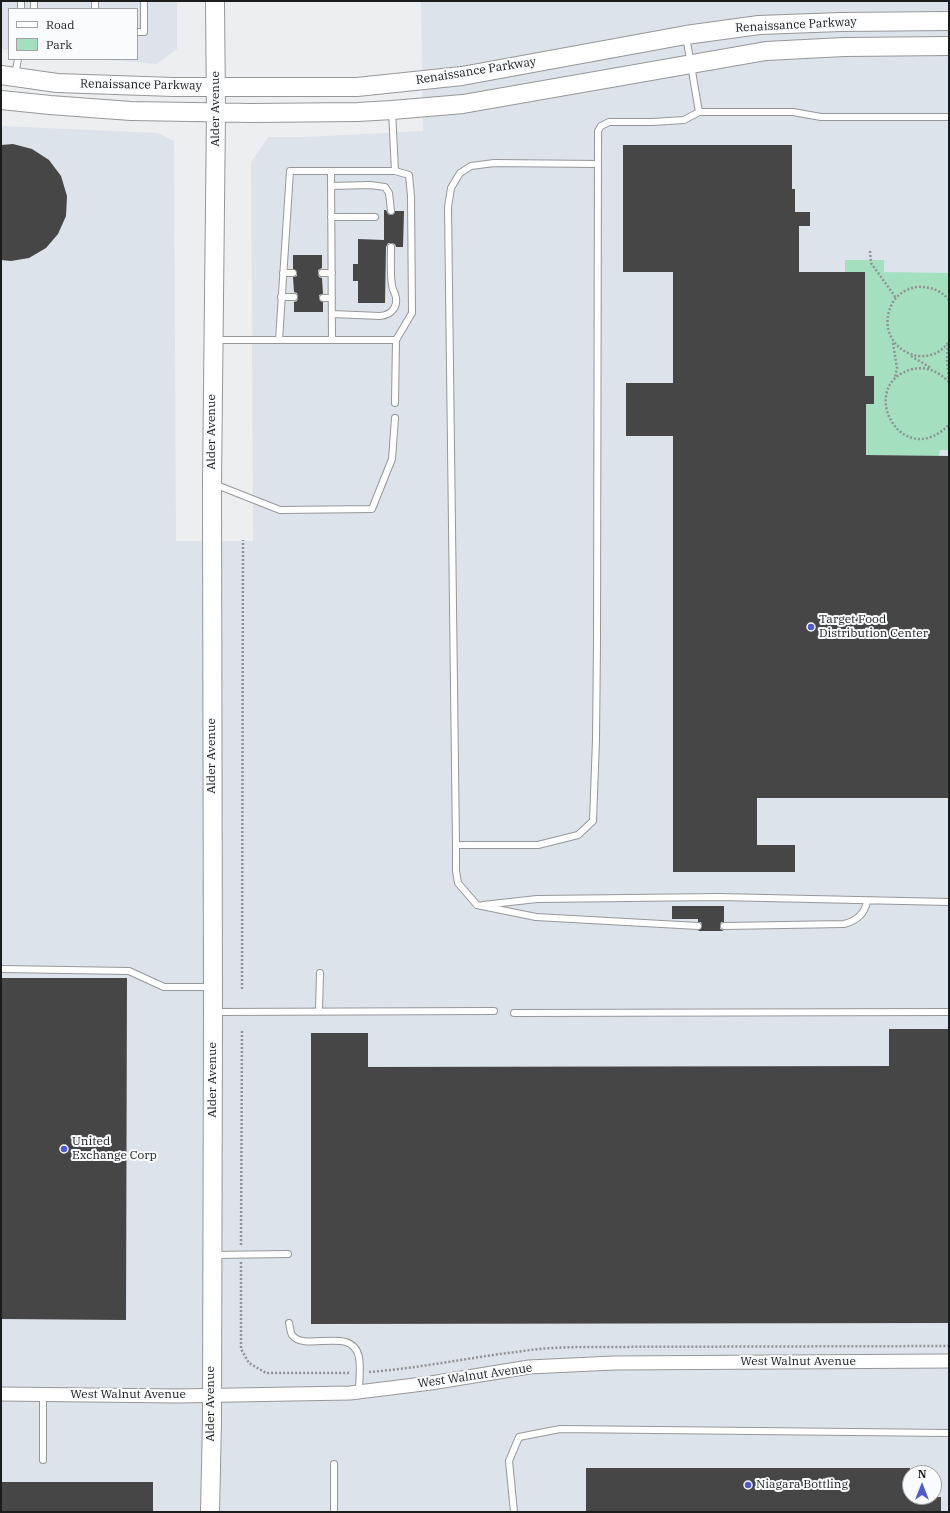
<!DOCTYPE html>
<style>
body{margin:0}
#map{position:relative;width:950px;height:1513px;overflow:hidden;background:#edeef0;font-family:"IBM Plex Serif",serif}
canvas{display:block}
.frame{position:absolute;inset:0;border:2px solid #1b1c1c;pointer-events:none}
.legend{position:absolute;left:8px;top:8px;width:130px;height:52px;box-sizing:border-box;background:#fafbfd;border:1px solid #a1a2a3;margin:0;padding:5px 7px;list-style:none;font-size:12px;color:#1b1c1c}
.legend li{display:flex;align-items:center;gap:8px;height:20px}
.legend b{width:20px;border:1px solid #a1a2a3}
.north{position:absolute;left:902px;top:1465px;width:40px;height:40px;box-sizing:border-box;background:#fafbfd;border:1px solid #a1a2a3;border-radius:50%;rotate:0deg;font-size:11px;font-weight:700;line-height:16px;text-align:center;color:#1b1c1c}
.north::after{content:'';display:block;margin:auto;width:14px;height:18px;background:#4d5ad0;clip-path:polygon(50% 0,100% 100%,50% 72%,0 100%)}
</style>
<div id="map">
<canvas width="950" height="1513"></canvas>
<div class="frame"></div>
<ul class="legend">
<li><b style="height:5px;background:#fff"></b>Road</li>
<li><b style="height:11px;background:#a4dfc0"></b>Park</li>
</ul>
<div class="north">N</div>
</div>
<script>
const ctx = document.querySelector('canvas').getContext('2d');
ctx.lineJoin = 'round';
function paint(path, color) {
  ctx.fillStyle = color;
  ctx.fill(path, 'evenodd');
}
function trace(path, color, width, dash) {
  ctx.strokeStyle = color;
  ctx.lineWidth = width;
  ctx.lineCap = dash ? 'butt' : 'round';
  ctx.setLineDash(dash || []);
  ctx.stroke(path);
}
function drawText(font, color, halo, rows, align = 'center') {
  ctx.font = font + ' "IBM Plex Serif",serif';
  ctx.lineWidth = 4;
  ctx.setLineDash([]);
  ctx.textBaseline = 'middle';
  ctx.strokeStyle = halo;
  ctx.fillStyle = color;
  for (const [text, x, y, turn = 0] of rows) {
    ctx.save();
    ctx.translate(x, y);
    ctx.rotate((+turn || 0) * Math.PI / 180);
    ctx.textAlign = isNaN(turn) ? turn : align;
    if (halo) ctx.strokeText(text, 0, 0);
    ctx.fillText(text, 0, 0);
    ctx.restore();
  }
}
const built = new Path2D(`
 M1 1H177V49L157 64 97 59H137V9H9V50L1 49Z
 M421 1H949V1512H1V126L158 133 174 141 176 541H253L251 162 268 137H307L423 131ZM910 1473H934V1497H910Z`);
const green = new Path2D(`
 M845 260H884V272L949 273V450H940L939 456 866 455V404H874V377L865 376V273L845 272Z`);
const building = new Path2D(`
 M13 144 32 149 49 160 61 176 67 196 66 216 58 234 46 248 29 258 11 261 1 260V145Z
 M623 145H792V189H795V212H810V226H799V272H865V376H874V404H866V455L949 456V798H757V845H795V872H673V436H626V383H673V272H623Z
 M384 210H386L388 214 391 215 394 214 395 211H404L403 247H396L395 244 391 243H388L386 247 385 303H358V281H353V264H358V239L384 240Z
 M293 255H322V268L318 270V273L319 277 322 278 323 294 319 295V298L323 302V312H294V302L297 301 298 297 297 293 294 292 293 277 297 276V273L293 269Z
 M672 906H724V922H721L720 926V929L724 931H698L702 926 701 922H698V919H672Z
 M1 978H127L126 1320 1 1319Z
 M889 1029H949V1323L311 1324V1033H368V1067L889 1066Z
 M586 1468H910V1497H941V1512H586Z
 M1 1482H153V1512H1Z`);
const path = new Path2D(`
 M870 251 871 263 896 298
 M949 300C941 290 929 286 916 287 906 289 896 295 892 304 872 343 923 376 949 342
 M893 343 897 368 895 378
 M948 344 947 359 949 380
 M911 356 931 368
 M949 382C939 372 927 366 913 369 855 383 900 473 949 425
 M242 989 243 540
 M241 1245 242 1031
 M241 1262V1349L249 1363 266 1373H350
 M369 1372C421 1368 472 1357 523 1351 543 1348 564 1347 584 1347L949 1346`);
const lane = new Path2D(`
 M21 1V9
 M34 9V1
 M95 9V1
 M137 32H144V1
 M686 36 699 112H793L821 117H949
 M15 75 18 59
 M331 171 332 340
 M331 186 370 185 385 187 389 193 391 211
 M331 217H375
 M283 273H293
 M322 273H332
 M281 297H294
 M323 298H332
 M332 314 380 316C392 315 399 306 395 294 394 291 392 289 392 285 390 273 391 260 391 247
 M215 340H396
 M279 340 290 171H395L392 111
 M395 403 396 340 412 313 411 196 409 175 395 171
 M214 484 280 510 372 509 392 459 395 418
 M456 845 448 207 451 188 460 173 471 166 494 163 598 164
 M483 905 537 899 719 897 949 902
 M698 926 536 917 477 905 458 883 456 871V845H538L578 835 593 821 596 740 597 643 598 131 601 126 609 122H653L684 120 699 112
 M724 926 844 924C856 921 865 914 867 901
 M1 969 129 971 164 987H211
 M319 1011 320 973
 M215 1012 494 1011
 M514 1013 949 1012
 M213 1255 288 1254
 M289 1323C290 1327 290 1331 292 1335 306 1353 352 1325 359 1357 361 1368 359 1381 359 1391
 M43 1395V1460
 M334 1464V1512
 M514 1512 509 1461 519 1437 560 1429 949 1433`);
const street = new Path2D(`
 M1 1394 177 1396 350 1393 431 1383 529 1367 614 1363 949 1361`);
const secondary = new Path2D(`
 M1 75 57 83 174 87H357L462 76 686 35 759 25 841 22 949 21
 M1 100 50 105 131 111 252 113 358 112 392 110 463 104 766 51 844 47 949 46
 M210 1512 212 1421 213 1012 212 483 216 112 215 1`);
const markers = [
 [811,627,4,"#4d5ad0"],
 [64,1149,4,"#4d5ad0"],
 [748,1485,4,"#4d5ad0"]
];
const streetNames = [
 ["Renaissance Parkway",796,25,-3],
 ["Renaissance Parkway",476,71,-9],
 ["Renaissance Parkway",141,85,1],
 ["Alder Avenue",216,109,-90],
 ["Alder Avenue",212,432,-90],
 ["Alder Avenue",212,756,-90],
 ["Alder Avenue",213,1080,-90],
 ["West Walnut Avenue",798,1362],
 ["West Walnut Avenue",475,1376,-8],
 ["West Walnut Avenue",128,1395],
 ["Alder Avenue",211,1404,-90]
];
const poiNames = [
 ["Target Food",819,620],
 ["Distribution Center",819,634],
 ["United",72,1142],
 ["Exchange Corp",72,1156],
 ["Niagara Bottling",756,1485]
];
paint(built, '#dde3eb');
paint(green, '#a4dfc0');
paint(building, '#474647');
trace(lane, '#969799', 8);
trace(street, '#969799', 15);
trace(secondary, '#969799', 20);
trace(path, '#919293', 2.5, [2, 2]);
trace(lane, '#fff', 6);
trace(street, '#fff', 13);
trace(secondary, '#fff', 18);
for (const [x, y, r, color] of markers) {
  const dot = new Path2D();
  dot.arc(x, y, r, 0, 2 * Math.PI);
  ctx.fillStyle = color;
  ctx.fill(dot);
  trace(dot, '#fafbfd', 1.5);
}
drawText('12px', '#1b1c1c', '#fafbfd', streetNames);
drawText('12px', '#1b1c1c', '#fafbfd', poiNames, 'left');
</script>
